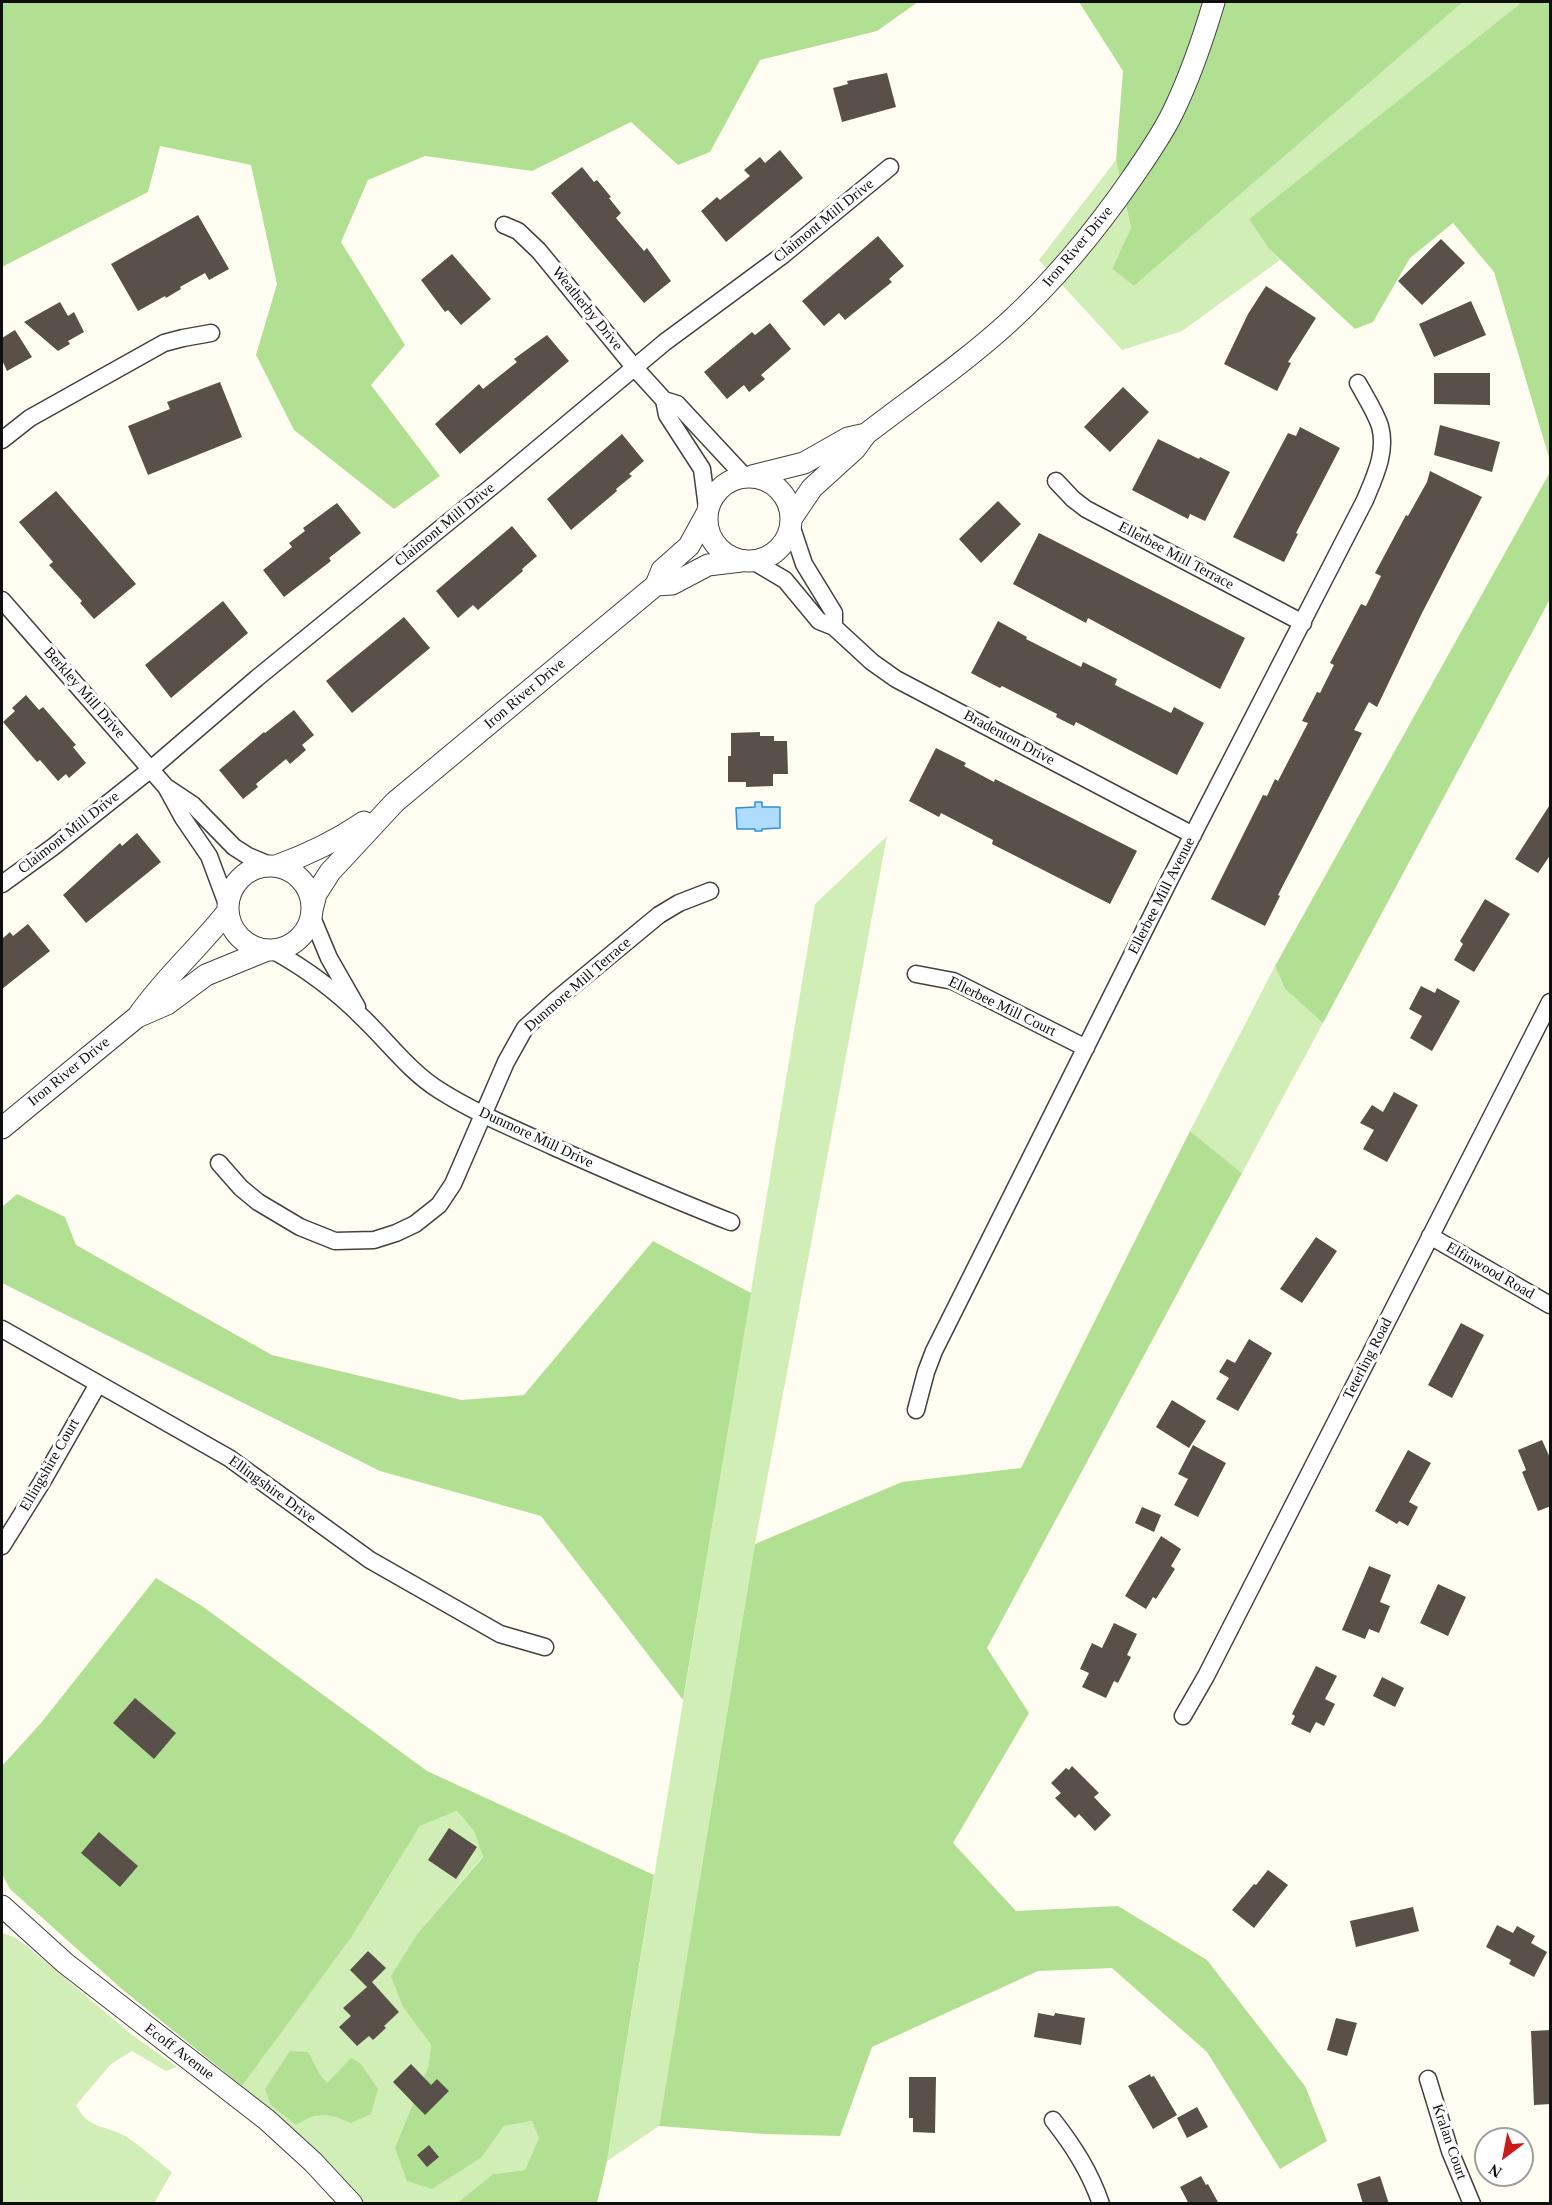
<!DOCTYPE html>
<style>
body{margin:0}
#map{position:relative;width:1552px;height:2205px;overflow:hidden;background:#fffdf1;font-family:"Times New Roman",serif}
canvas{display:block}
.frame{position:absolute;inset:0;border:3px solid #0f0f0f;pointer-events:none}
.north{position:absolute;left:1474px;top:2127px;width:60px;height:60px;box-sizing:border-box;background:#fff;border:2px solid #9f9f9f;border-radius:50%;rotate:212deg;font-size:16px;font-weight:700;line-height:24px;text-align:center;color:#0f0f0f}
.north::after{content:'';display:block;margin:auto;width:21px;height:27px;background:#cd1919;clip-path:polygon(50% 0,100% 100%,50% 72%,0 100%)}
</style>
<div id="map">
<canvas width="1552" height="2205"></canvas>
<div class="frame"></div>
<div class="north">N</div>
</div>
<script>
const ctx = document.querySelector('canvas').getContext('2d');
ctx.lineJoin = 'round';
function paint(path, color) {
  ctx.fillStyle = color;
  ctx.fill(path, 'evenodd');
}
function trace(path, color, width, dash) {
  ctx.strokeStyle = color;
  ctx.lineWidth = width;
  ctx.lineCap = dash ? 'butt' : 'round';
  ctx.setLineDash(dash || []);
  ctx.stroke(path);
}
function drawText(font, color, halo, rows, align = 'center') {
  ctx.font = font + ' "Times New Roman",serif';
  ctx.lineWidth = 6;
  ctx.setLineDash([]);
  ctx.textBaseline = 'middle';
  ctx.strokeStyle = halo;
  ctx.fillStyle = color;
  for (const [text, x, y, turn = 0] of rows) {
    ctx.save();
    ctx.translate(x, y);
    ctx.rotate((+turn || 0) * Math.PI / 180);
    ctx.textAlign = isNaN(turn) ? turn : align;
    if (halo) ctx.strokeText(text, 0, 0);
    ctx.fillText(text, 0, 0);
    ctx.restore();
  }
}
const green = new Path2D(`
 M1463 2H1522L1249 219 1269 249 1280 260 1182 331 1122 350 1039 260 1116 160 1131 229 1112 269 1134 286Z
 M887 836 755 1544 659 2126 607 2161 815 904Z
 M1275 966 1285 989 1323 1023 1242 1173 1190 1131Z
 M457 1811 474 1831 483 1856 418 1933 403 2007 431 2045 428 2068 482 2157 504 2126 533 2121 539 2138 525 2170 493 2174 457 2203H363L318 2156 242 2086 351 1938 420 1826Z
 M2 1933 14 1937 28 1947 131 2034 177 2067 166 2071 132 2051 111 2064 76 2105C89 2131 105 2124 127 2137 142 2147 157 2161 172 2172L154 2203H2Z`);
const forest = new Path2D(`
 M2 2H918L877 31 760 60 710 152 678 165 631 122 532 171 425 156 368 180 341 242 405 345 371 385 440 476 394 509 294 430 256 355 277 284 251 165 160 146 148 192 2 267Z
 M1079 2H1463L1134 286 1112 269 1131 228 1116 160 1123 71Z
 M1522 2H1550V461L1494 272 1453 223 1410 258 1373 322 1355 329 1269 249 1249 219Z
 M1550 472V599L1323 1023 1285 989 1275 966Z
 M1190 1131 1242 1173 987 1648 1029 1713 953 1843 1016 1911 1118 1906 1207 1960 1305 2086 1327 2141 1280 2169 1207 2052 1112 1968 1038 1971 872 2047 840 2136 765 2134 659 2126 755 1544 902 1482 1021 1468Z
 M17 1194 65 1217 76 1245 272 1355 462 1400 524 1395 653 1241 751 1293 683 1700 541 1516 380 1471 2 1283V1207Z
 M156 1578 202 1606 427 1771 654 1875 607 2161 597 2203H457L493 2174 525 2170 539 2138 532 2121 504 2126 482 2157 432 2189 407 2181 395 2148 428 2068 431 2045 403 2007 391 1976 418 1933 483 1857 474 1831 457 1811 420 1826 351 1938 242 2086 123 1990 10 1889 2 1874V1766L41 1723Z
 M290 2051 308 2052 320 2075 327 2083 351 2058 361 2064 378 2089 371 2114 351 2123C328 2113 318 2111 296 2125L271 2105 265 2089Z`);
const water = new Path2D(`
 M755 802H762V807H780V828L762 829V831H755V829H737L736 808 755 807Z`);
const building = new Path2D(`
 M887 73 896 107 842 122 833 88 848 84 847 81Z
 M780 150 803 178 726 242 701 211 717 197 720 200 750 176 744 170 760 157 765 163Z
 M582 167 594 182 597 180 611 197 609 198 621 213 616 218 644 251 647 248 671 281 644 303 551 193Z
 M198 215 229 269 209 280 205 273 180 287 181 289 166 298 165 296 138 311 111 264Z
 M878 236 904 266 889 279 892 282 845 320 839 313 824 326 802 301Z
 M1441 239 1465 263 1422 305 1398 281Z
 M452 254 491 299 461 325 448 310 445 312 421 280Z
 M1266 286 1316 318 1288 362 1291 363 1277 391 1224 364 1248 314Z
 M1471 301 1486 335 1434 357 1419 324Z
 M60 302 68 316 74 312 84 332 68 341 70 344 58 351 24 322Z
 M770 323 791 349 761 375 765 379 749 392 744 385 727 399 704 372 752 332 755 335Z
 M15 330 32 357 7 371 2 360V338Z
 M547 335 569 361 460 454 435 424 479 384 483 389 517 362 514 359Z
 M1434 373H1490V405L1434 404Z
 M220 382 242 437 148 475 128 426 170 409 167 402Z
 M1123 387 1149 412 1110 452 1084 427Z
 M1440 425 1500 442 1492 472 1434 455Z
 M1300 427 1340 448 1296 533 1298 534 1284 562 1233 537 1288 433 1296 436Z
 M622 434 644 461 629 474 632 476 616 489 617 491 571 530 547 499Z
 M1158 439 1199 459 1200 457 1230 472 1205 521 1190 514 1188 519 1132 490Z
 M1430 471 1482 497 1421 615 1377 707 1369 702 1354 730 1362 733 1278 895 1280 896 1265 926 1211 899 1263 795 1267 796 1275 779 1278 781 1308 723 1302 721 1317 692 1320 693 1334 665 1330 663 1361 604 1366 606 1381 576 1375 573 1406 515 1408 516 1427 482Z
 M56 491 136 584 94 619 80 603 82 601 49 565 53 562 19 522Z
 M998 501 1021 524 981 563 959 539Z
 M337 503 361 533 329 558 331 561 284 597 263 570 292 547 289 543 305 531 303 528Z
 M512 526 537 556 522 569 523 571 478 610 473 605 458 618 436 591Z
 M1039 533 1245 638 1220 689 1088 618 1086 623 1013 584Z
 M223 601 248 633 171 698 145 665Z
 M404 617 430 648 352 713 326 681Z
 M998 621 1027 637 1026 639 1081 667 1083 662 1117 679 1115 685 1171 713 1174 707 1204 723 1177 775 1076 722 1074 726 1056 717 1057 714 1002 686 1000 688 971 673Z
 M26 695 39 710 43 707 76 745 73 747 86 763 69 778 66 774 58 781 40 760 37 762 3 722 15 711 12 708Z
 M294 710 314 735 302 745 306 750 290 764 286 759 256 784 258 787 243 799 219 770 264 732 265 733Z
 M760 732V736H774V741H787L788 774H773V786L746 787V782H728V756H731V733Z
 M936 748 966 763 964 766 994 782 995 779 1137 851 1110 904 992 844 993 840 941 813 939 817 909 801Z
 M1551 803V854L1538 873 1515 859Z
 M137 833 161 862 86 923 63 895 120 843 122 846Z
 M1485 899 1510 914 1474 972 1454 960 1463 944 1460 941Z
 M28 924 50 951 2 989V939L10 932 13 936Z
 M1421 986 1435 993 1437 988 1460 1001 1432 1051 1410 1038 1422 1016 1409 1009Z
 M1394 1092 1418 1105 1387 1162 1363 1149 1374 1130 1360 1123 1372 1105 1383 1112Z
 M1316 1237 1337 1251 1302 1303 1280 1289Z
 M1461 1323 1484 1335 1452 1398 1428 1385Z
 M1249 1339 1272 1353 1238 1411 1216 1399 1229 1378 1219 1372 1227 1359 1235 1363Z
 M1172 1400 1206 1421 1189 1448 1156 1427Z
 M1542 1440 1551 1460V1506L1538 1511 1522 1472 1526 1470 1518 1450Z
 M1193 1445 1226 1463 1198 1517 1174 1505 1188 1479 1178 1474Z
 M1408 1450 1431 1463 1409 1502 1418 1507 1408 1526 1399 1521 1397 1524 1375 1511Z
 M1142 1507 1161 1515 1154 1532 1135 1523Z
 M1161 1536 1181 1549 1171 1566 1175 1569 1156 1599 1153 1597 1146 1609 1125 1596Z
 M1369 1566 1391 1575 1380 1602 1390 1606 1379 1633 1369 1629 1365 1639 1342 1630Z
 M1438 1584 1466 1597 1448 1636 1420 1623Z
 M1114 1623 1137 1634 1127 1655 1131 1657 1118 1683 1114 1681 1106 1698 1082 1687 1089 1673 1080 1669 1092 1643 1102 1648Z
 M1316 1666 1337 1676 1325 1699 1335 1704 1324 1726 1316 1722 1310 1733 1291 1724 1295 1716 1292 1714Z
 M1382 1677 1404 1688 1395 1707 1373 1696Z
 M135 1698 176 1733 154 1759 113 1723Z
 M1072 1766 1099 1793 1094 1797 1111 1815 1095 1831 1079 1814 1075 1818 1055 1798 1061 1793 1051 1783 1066 1768 1069 1770Z
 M449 1828 477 1847 456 1879 428 1860Z
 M99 1832 138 1866 120 1887 81 1853Z
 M1268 1870 1288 1885 1254 1928 1232 1910 1254 1884 1256 1885Z
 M1413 1907 1419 1931 1356 1947 1350 1921Z
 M1497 1925 1513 1933 1517 1926 1535 1936 1531 1943 1547 1952 1534 1977 1509 1964 1511 1960 1486 1947Z
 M368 1951 386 1968 372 1982 399 2012 384 2026 386 2028 373 2040 369 2036 357 2046 339 2027 351 2016 343 2008 367 1987 350 1970Z
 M1038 2013 1054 2016 1055 2013 1085 2018 1081 2045 1034 2037Z
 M1336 2018 1357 2023 1347 2056 1327 2050Z
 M1551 2030V2104L1534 2105 1531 2031Z
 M411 2064 431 2085 437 2079 449 2091 425 2115 393 2082Z
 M1150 2074 1151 2077 1154 2076 1177 2115 1153 2129 1128 2086Z
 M909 2077H936L935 2133 913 2132V2118H909Z
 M1197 2107 1208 2127 1187 2138 1177 2118Z
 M429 2145 439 2157 427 2167 417 2155Z
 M1201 2176 1206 2185 1208 2184 1219 2204H1189L1180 2187Z
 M1380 2176 1389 2204H1363L1357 2184Z`);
const minor = new Path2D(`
 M504 225 518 231 539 251 634 367 664 400 667 415 702 469 707 508
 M664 400 677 404 745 477
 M2 440 30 418 164 343 183 338 211 333
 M1056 481 1073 499 1086 509 1303 623
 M791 525 804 564 834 613V627
 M753 561 785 580 819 621 834 627 872 662 896 679 1193 835
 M2 600 166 787
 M2 884 53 847 151 769 257 678 500 480 665 342 783 255 890 167
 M228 907 209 856 183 818 166 787 193 805 234 847 248 856 272 866
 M311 915 329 958 357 1007
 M272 950C305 968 336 991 363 1018 388 1042 409 1071 439 1090 475 1113 515 1129 554 1147 613 1173 671 1199 731 1222
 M916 974 953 981 1086 1048
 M219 1163 241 1188 258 1202 300 1227 335 1241 374 1240 396 1233 415 1224 439 1205 453 1184 506 1062 525 1028 556 1000 659 915 679 903 710 891
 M1430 1236 1550 1305
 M2 1329 229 1458 370 1560 500 1634 545 1647
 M916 1410 926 1372 934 1351 1169 881 1365 500C1375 476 1387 452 1380 426 1375 411 1365 396 1358 383
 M2 1546 42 1482 98 1384
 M1183 1716 1206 1676 1550 1002
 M1428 2079 1450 2151 1472 2204
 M1053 2120C1074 2147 1090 2172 1101 2204`);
const tertiary = new Path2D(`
 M752 476 804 463 848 438 866 434
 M707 519a42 42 0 1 1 84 0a42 42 0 1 1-84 0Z
 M791 519 812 488 855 449 866 434C914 397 964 363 1009 322 1056 279 1096 230 1132 178 1147 156 1162 135 1173 112 1190 77 1203 39 1214 2
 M656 585 672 584 708 565 741 561
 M276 866C307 855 336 841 364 822
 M228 908a42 42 0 1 1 84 0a42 42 0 1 1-84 0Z
 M312 910 316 894 330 872 395 802 656 585 662 570 689 546 706 515
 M138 1016C164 978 199 948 228 911
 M2 1128 137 1017 167 1004 206 975 267 950
 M2 1906 65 1963 267 2120 313 2162 352 2204`);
const streetNames = [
 ["Claimont Mill Drive",824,221,-39],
 ["Iron River Drive",1078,247,-50],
 ["Weatherby Drive",587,309,51],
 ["Claimont Mill Drive",445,525,-39],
 ["Ellerbee Mill Terrace",1176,556,28],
 ["Berkley Mill Drive",84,693,49],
 ["Iron River Drive",525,694,-40],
 ["Bradenton Drive",1009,738,28],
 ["Claimont Mill Drive",69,833,-38],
 ["Ellerbee Mill Avenue",1162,896,-63],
 ["Dunmore Mill Terrace",578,985,-41],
 ["Ellerbee Mill Court",1002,1007,26],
 ["Iron River Drive",69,1072,-39],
 ["Dunmore Mill Drive",536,1138,25],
 ["Elfinwood Road",1490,1271,30],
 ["Teterling Road",1368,1359,-63],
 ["Ellingshire Court",50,1465,-60],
 ["Ellingshire Drive",272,1490,36],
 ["Ecoff Avenue",179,2052,37],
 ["Kralan Court",1449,2142,71]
];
paint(green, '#d0eeb6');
paint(forest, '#b2e093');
paint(water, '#b0dcfc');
trace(water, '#308eda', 1.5);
paint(building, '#59504a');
trace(minor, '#424242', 19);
trace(tertiary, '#424242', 23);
trace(minor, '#fff', 16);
trace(tertiary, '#fff', 21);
drawText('15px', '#0f0f0f', '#fff', streetNames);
</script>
